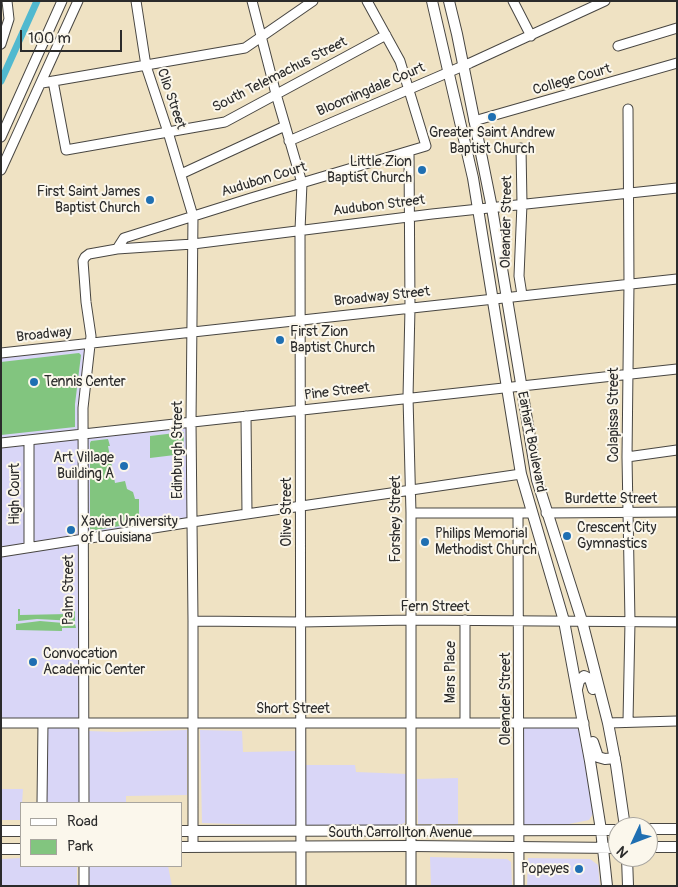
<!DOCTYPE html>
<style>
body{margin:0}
#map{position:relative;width:678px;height:887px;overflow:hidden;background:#efe2c3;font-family:Pangolin,sans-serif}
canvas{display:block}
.frame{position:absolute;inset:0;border:2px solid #2b2b2b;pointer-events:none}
.legend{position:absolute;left:20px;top:802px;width:162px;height:65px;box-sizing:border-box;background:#fbf7ec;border:1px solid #a8a59f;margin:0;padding:6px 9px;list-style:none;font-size:15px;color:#2b2b2b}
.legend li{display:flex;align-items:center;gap:10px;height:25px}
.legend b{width:25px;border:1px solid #a8a59f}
.north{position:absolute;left:608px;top:817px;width:50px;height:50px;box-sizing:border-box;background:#fbf7ec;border:1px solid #a8a59f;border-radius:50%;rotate:227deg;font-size:14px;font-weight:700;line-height:20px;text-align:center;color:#2b2b2b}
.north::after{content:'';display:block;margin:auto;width:18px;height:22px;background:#1f6fb2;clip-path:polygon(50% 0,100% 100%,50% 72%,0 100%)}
.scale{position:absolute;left:20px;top:30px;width:102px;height:22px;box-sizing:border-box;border:2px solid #2b2b2b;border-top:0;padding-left:6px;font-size:15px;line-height:18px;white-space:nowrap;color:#2b2b2b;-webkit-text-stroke:4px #fbf7ec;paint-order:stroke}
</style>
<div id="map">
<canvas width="678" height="887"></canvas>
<div class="frame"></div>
<ul class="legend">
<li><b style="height:6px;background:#fff"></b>Road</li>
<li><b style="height:14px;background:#82c57f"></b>Park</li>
</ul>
<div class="north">N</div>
<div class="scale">100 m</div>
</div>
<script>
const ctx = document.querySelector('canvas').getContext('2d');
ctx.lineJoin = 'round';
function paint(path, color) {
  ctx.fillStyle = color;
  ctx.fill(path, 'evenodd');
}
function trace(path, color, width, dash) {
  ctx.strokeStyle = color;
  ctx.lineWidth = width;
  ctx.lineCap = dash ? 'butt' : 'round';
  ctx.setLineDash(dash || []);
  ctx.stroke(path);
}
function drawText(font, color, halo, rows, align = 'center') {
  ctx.font = font + ' Pangolin,sans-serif';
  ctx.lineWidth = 4;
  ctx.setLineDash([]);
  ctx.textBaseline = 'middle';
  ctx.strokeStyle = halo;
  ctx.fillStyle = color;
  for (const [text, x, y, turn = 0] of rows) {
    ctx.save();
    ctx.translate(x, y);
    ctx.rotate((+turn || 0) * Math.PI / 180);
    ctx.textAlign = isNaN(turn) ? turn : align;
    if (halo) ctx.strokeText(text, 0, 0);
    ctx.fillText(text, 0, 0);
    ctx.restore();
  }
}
const built = new Path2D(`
 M90 344 84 433 191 422 192 522 83 539V724H1V353Z
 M550 726 577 728 581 733 594 812 589 820 569 824 523 825 524 729 526 727Z
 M48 727H75L80 731 79 803H45L46 730Z
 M187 730V795L126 796V803H88V731L116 732Z
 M200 730 242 731 243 752 297 751V826L202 823Z
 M306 765H355L356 772 407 774 405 823 399 825H304Z
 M458 778V824H418L417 779Z
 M1 789H23L21 820H1Z
 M430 857 507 859 511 862 512 886H431Z
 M21 858V866H77V886H1V859Z
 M528 858 590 859 598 865 600 886H527Z
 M87 866H168L172 886H87Z`);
const green = new Path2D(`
 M79 353 81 355 75 404V427L1 435V362Z
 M184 432 183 454 150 458V436Z
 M108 439 110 446H108L115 483 125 481 127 489 133 492 135 499H139V516H137L138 523 90 531V443L91 441Z
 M18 609H20V615L68 614V609H75V621L37 619 18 621Z
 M40 621 75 624 76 628H62V631L16 630V624Z`);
const canal = new Path2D(`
 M1 81 37 1`);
const minor = new Path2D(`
 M136 1 146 66 168 132 193 216 191 422 193 621V846
 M252 1 276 94 302 183 300 230 301 886
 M513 1 531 36
 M1 44 9 19 7 1
 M618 46 677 28
 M53 81 66 150 225 122 386 35
 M42 83 245 48 313 1
 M628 109 629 284 627 457 630 622 628 721
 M474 121 677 63
 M1 137 62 1
 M289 141 470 63 605 1
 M521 148 522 204 519 276 522 295
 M409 153 410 308 408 397 411 513V886
 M1 170 78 1
 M181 174 285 126
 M117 249 124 238 251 198 426 146 400 61 367 1
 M1 353 677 279
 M246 416 247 514
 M29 440V547
 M1 443 677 369
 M627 457 677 450
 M411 513H531
 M518 513 519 886
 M546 513 677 512
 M1 552 192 522 521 474
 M465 620V723
 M193 621 301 622 410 620 677 622
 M1 723H584
 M608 723 677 721
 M42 803 43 723
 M84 803 83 408 91 336 86 302 83 261 85 257 89 254 117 249 193 244 432 214 677 188
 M84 866V886`);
const major = new Path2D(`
 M432 1 473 178 521 474 564 621 590 761 601 830 607 886
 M449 1 457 34 492 208 537 480 582 621 608 723 616 765 625 827
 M577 689 579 681 584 676 590 679 593 689
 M593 742 598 757 605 759 615 758
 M648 829H677
 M1 831H21
 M181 831 618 830
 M181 847 411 846 618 848
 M648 847H677
 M1 849H21
 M627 857 628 886`);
const markers = [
 [492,117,5,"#1f6fb2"],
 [422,170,5,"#1f6fb2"],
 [150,200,5,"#1f6fb2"],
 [280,340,5,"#1f6fb2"],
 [34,382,5,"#1f6fb2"],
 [124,466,5,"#1f6fb2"],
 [71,530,5,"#1f6fb2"],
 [567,536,5,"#1f6fb2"],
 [425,542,5,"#1f6fb2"],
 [33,662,5,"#1f6fb2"],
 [579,869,5,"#1f6fb2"]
];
const streetNames = [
 ["South Telemachus Street",280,75,-27],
 ["College Court",572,80,-16],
 ["Bloomingdale Court",371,90,-23],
 ["Clio Street",171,99,71],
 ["Audubon Court",264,180,-17],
 ["Audubon Street",379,206,-7],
 ["Oleander Street",507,222,-89],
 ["Broadway Street",382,297,-6],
 ["Broadway",44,335,-6],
 ["Pine Street",337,392,-7],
 ["Colapissa Street",614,415,-90],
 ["Earhart Boulevard",531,442,79],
 ["Edinburgh Street",178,450,-90],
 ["High Court",15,494,-90],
 ["Burdette Street",611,499],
 ["Olive Street",287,512,-90],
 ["Forshey Street",396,519,-90],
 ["Palm Street",69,590,-90],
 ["Fern Street",435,607],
 ["Mars Place",451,672,-90],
 ["Oleander Street",506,699,-90],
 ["Short Street",293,709],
 ["South Carrollton Avenue",400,833]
];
const poiNames = [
 ["Greater Saint Andrew",492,133,"center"],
 ["Baptist Church",492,149,"center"],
 ["Little Zion",412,162,"right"],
 ["Baptist Church",412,178,"right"],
 ["First Saint James",140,192,"right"],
 ["Baptist Church",140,208,"right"],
 ["First Zion",290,332],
 ["Baptist Church",290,348],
 ["Tennis Center",44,382],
 ["Art Village",114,458,"right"],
 ["Building A",114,474,"right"],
 ["Xavier University",81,522],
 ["of Louisiana",81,538],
 ["Crescent City",577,528],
 ["Gymnastics",577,544],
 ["Philips Memorial",435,534],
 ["Methodist Church",435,550],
 ["Convocation",43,654],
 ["Academic Center",43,670],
 ["Popeyes",569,869,"right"]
];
paint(built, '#d9d6f7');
paint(green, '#82c57f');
trace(canal, '#51b9cf', 7);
trace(minor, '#484642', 11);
trace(major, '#484642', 12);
trace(minor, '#fff', 9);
trace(major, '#fff', 10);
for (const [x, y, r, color] of markers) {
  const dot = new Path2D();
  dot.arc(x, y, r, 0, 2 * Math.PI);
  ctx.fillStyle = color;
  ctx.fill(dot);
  trace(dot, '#fbf7ec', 2);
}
drawText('14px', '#2b2b2b', '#fbf7ec', streetNames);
drawText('14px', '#2b2b2b', '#fbf7ec', poiNames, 'left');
</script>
